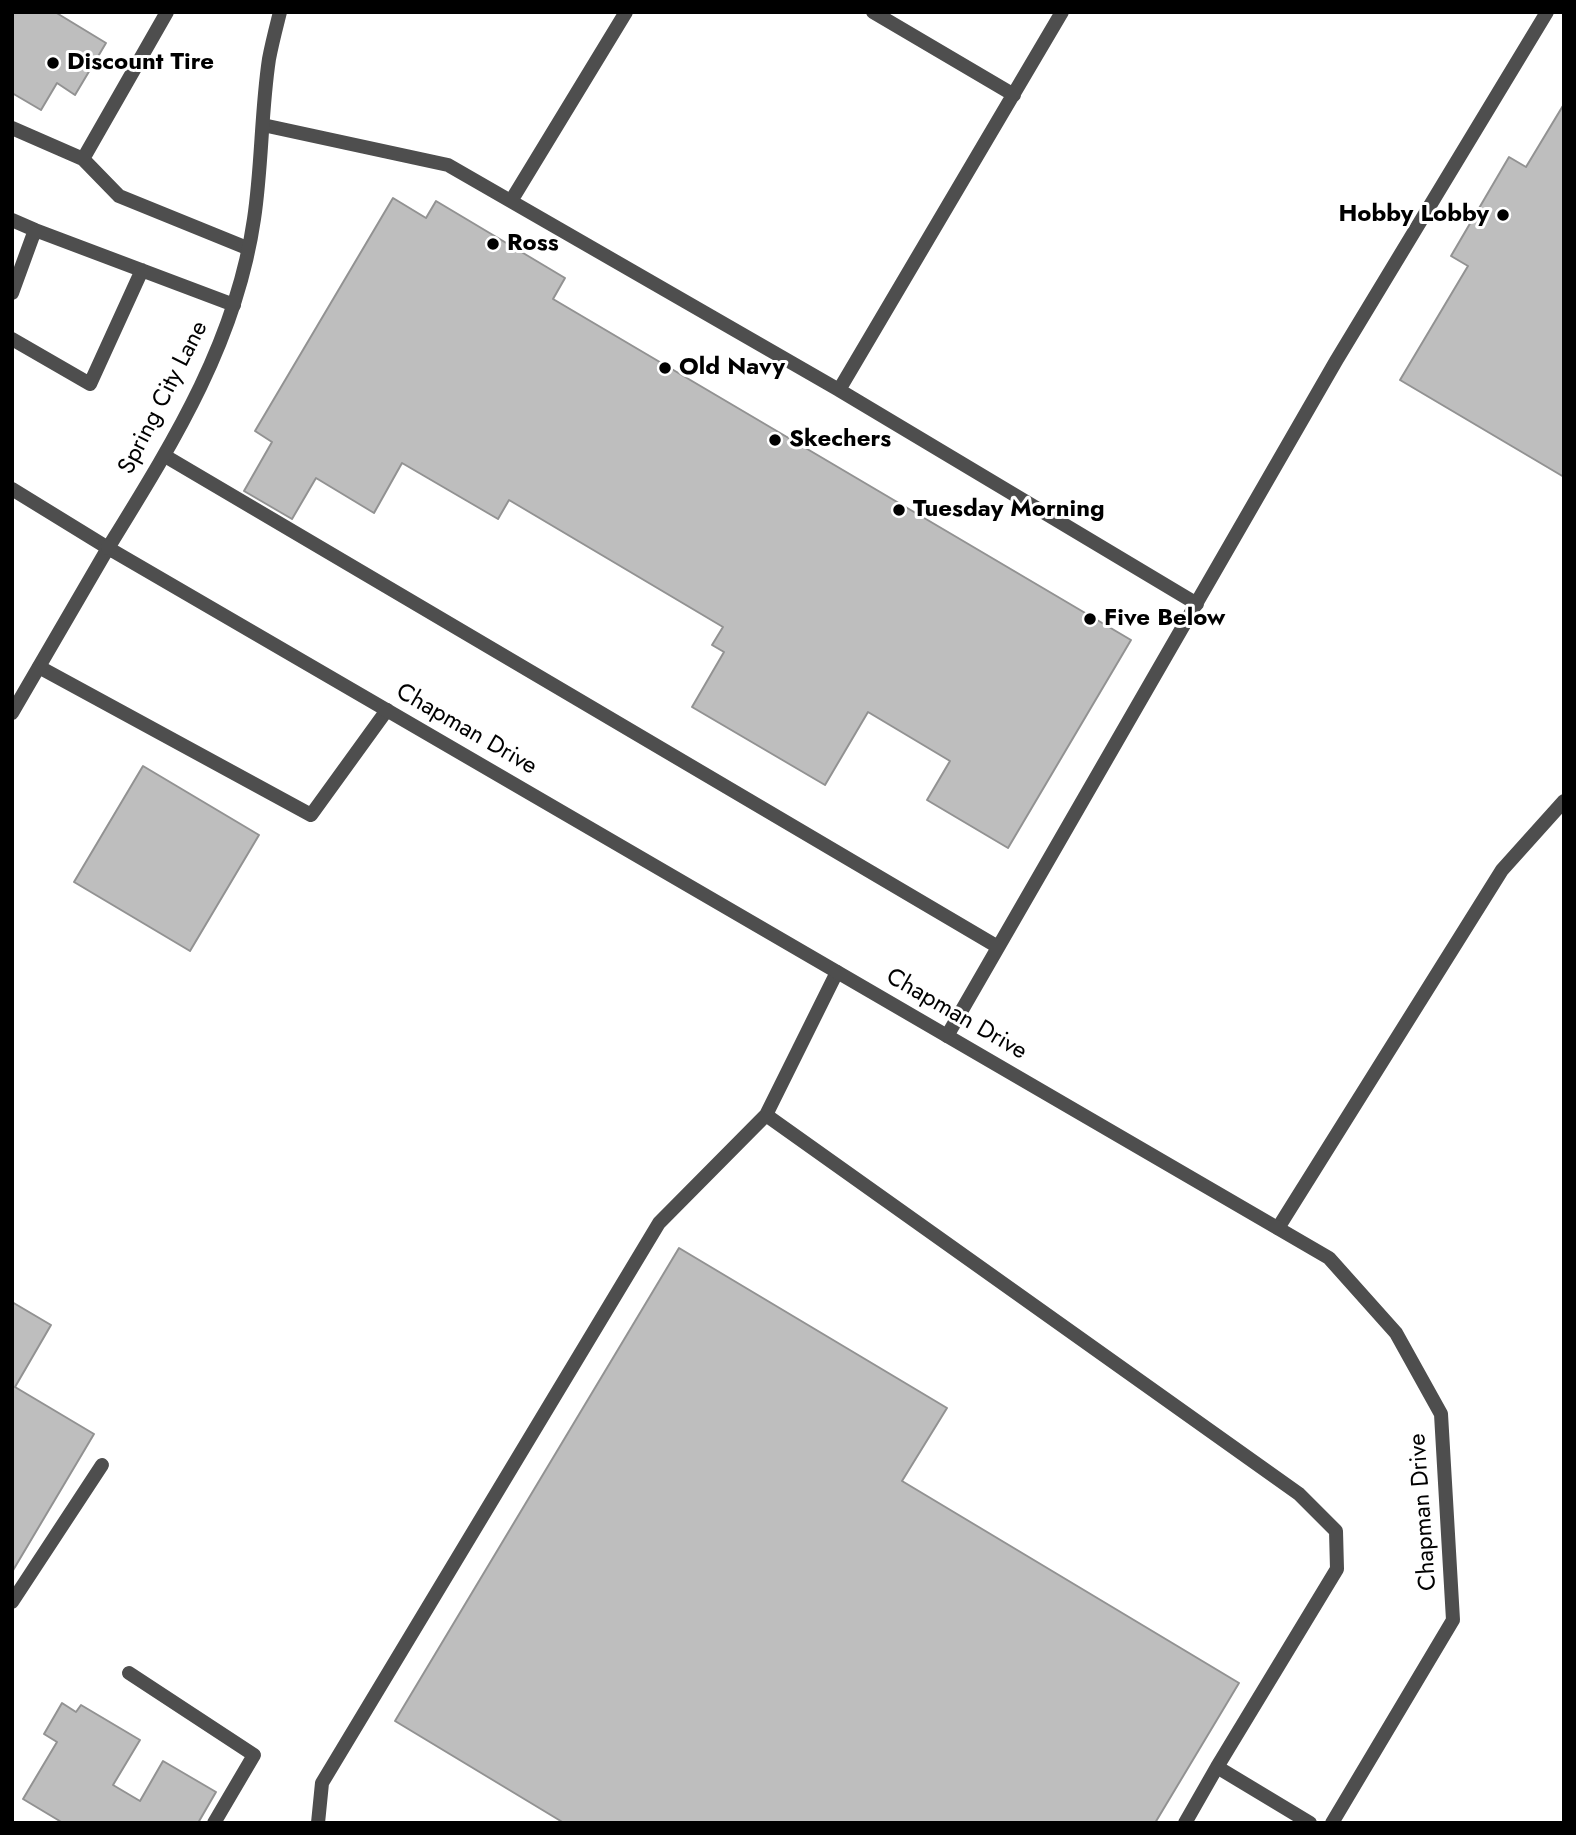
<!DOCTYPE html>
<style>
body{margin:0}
#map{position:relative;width:1576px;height:1835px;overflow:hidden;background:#fff;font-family:Jost,sans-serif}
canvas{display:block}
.frame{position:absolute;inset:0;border:14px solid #000;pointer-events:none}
</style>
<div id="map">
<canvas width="1576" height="1835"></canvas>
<div class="frame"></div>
</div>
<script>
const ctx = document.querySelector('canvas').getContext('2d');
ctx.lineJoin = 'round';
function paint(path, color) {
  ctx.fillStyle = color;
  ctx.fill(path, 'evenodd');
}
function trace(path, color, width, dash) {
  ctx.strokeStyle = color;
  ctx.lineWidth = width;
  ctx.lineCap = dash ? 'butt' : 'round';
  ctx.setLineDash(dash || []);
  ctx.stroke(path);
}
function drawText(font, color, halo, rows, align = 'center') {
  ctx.font = font + ' Jost,sans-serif';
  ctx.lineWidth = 6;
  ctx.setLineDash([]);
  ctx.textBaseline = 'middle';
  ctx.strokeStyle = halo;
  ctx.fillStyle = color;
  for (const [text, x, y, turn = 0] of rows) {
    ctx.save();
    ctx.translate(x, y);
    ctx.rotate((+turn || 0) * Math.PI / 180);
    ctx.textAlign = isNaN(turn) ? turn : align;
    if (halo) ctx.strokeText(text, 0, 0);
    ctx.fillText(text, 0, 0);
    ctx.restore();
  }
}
const building = new Path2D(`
 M12 12H55L106 43 75 95 57 83 41 110 12 93Z
 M1564 104V477L1400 380 1468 266 1451 256 1509 157 1526 167Z
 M393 198 426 218 436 201 565 278 553 299 1131 640 1008 848 927 800 950 761 868 712 825 785 692 707 724 652 712 645 723 627 509 500 498 519 402 463 374 513 316 478 292 519 244 491 272 442 255 431Z
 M143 766 259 835 190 951 74 882Z
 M679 1248 947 1408 902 1481 1239 1683 1155 1823H564L395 1721Z
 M12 1302 51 1325 15 1387 94 1434 12 1572Z
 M62 1703 76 1712 81 1705 140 1740 113 1785 140 1801 163 1761 216 1792 198 1823H63L23 1799 57 1742 44 1734Z`);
const service = new Path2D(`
 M873 12 1014 95
 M1062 12 839 390 1197 604
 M263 125 448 165 839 390
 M12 128 83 159 119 196 247 248
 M83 159 167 12
 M511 201 626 12
 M12 220 35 230
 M12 293 35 230 234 305
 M12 339 90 384 142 270
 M165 456 998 947
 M39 667 311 815 387 710
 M837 972 766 1115 1299 1494 1336 1531 1337 1569 1217 1767
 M947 1036 1336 361 1547 12
 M1278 1228 1502 870 1564 801
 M12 1602 102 1465
 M318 1823 322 1783 659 1223 766 1115
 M1185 1823 1217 1767 1310 1823`);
const minor = new Path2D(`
 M12 489 108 548 1329 1258 1396 1333 1441 1414 1453 1620 1332 1823
 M12 713 108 548
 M129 1673 254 1755 214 1823`);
const tertiary = new Path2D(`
 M108 548C172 444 236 343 254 219 262 166 261 112 269 59 272 43 276 28 280 12`);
const markers = [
 [53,63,7,"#000"],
 [1503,215,7,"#000"],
 [493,244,7,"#000"],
 [665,368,7,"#000"],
 [775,440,7,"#000"],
 [899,510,7,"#000"],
 [1090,619,7,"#000"]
];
const poiNames = [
 ["Discount Tire",67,63],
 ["Hobby Lobby",1489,215,"right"],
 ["Ross",507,244],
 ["Old Navy",679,368],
 ["Skechers",789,440],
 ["Tuesday Morning",913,510],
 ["Five Below",1104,619]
];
const streetNames = [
 ["Spring City Lane",164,398,-63],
 ["Chapman Drive",466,730,30],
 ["Chapman Drive",956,1015,30],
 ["Chapman Drive",1424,1512,-94]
];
paint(building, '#bebebe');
trace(building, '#929292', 2);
trace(service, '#4e4e4e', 14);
trace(minor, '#4e4e4e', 14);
trace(tertiary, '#4e4e4e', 14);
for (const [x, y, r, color] of markers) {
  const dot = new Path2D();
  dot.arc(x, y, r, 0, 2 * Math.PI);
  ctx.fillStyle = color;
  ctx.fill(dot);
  trace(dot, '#fff', 2.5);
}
drawText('bold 24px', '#000', '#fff', poiNames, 'left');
drawText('24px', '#000', '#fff', streetNames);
</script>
